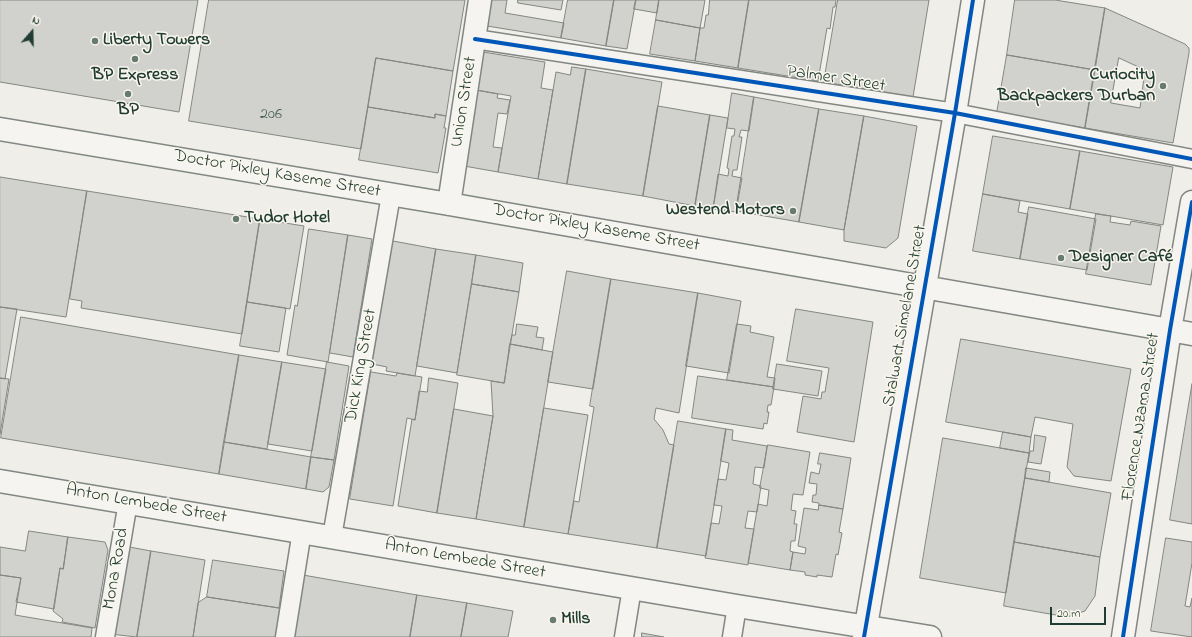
<!DOCTYPE html>
<meta charset="utf-8">
<style>
body{margin:0}
#map{position:relative;width:1192px;height:637px;overflow:hidden;background:#efeee8;font-family:"Indie Flower",sans-serif}
canvas{display:block}
.north{position:absolute;left:12px;top:12px;width:40px;height:40px;-webkit-text-stroke:3px #fbf7ec;paint-order:stroke;rotate:20deg;font-size:11px;font-weight:700;line-height:16px;text-align:center;color:#1f3d34}
.north::after{content:'';display:block;margin:auto;width:14px;height:18px;background:#1f3d34;clip-path:polygon(50% 0,100% 100%,50% 72%,0 100%)}
.scale{position:absolute;left:1050px;top:607px;width:56px;height:18px;box-sizing:border-box;border:2px solid #1f3d34;border-top:0;padding-left:5px;font-size:12px;line-height:14px;white-space:nowrap;color:#1f3d34;-webkit-text-stroke:3px #fbf7ec;paint-order:stroke}
</style>
<div id="map">
<canvas width="1192" height="637"></canvas>
<div class="north">N</div>
<div class="scale">20 m</div>
</div>
<script>
const ctx = document.querySelector('canvas').getContext('2d');
ctx.lineJoin = 'round';
function paint(path, color) {
  ctx.fillStyle = color;
  ctx.fill(path, 'evenodd');
}
function trace(path, color, width, dash) {
  ctx.strokeStyle = color;
  ctx.lineWidth = width;
  ctx.lineCap = dash ? 'butt' : 'round';
  ctx.setLineDash(dash || []);
  ctx.stroke(path);
}
function drawText(font, color, halo, rows, align = 'center') {
  ctx.font = font + ' "Indie Flower",sans-serif';
  ctx.lineWidth = 3;
  ctx.setLineDash([]);
  ctx.textBaseline = 'middle';
  ctx.strokeStyle = halo;
  ctx.fillStyle = color;
  for (const [text, x, y, turn = 0] of rows) {
    ctx.save();
    ctx.translate(x, y);
    ctx.rotate((+turn || 0) * Math.PI / 180);
    ctx.textAlign = isNaN(turn) ? turn : align;
    if (halo) ctx.strokeText(text, 0, 0);
    ctx.fillText(text, 0, 0);
    ctx.restore();
  }
}
const building = new Path2D(`
 M0 0H198L179 112 0 82Z
 M209 0H465L453 71 376 58 361 149 189 121Z
 M491 0H507L505 13 564 23 561 38 487 26Z
 M518 0H563L561 10 518 3Z
 M568 0H614L606 46 561 38Z
 M614 0H636L627 49 606 46Z
 M636 0H659L657 13 634 9Z
 M659 0H705L700 28 656 20Z
 M710 0H749L738 68 695 61 700 28H704L706 15H708Z
 M749 0H836L835 7H833L830 29 827 28 818 81 738 68Z
 M838 0H929L913 97 824 82Z
 M1015 0H1055L1105 8 1095 70 1007 55Z
 M1105 8 1185 44 1189 48V53L1173 143 1085 128ZM1119 58 1145 70 1140 108 1111 103Z
 M656 20 700 28 695 61 650 54Z
 M483 52 545 62 541 88 553 90 538 179 498 172 511 96 476 90Z
 M1007 55 1095 70 1085 128 997 113Z
 M376 58 453 71 446 116 435 114V118L368 107Z
 M572 67 586 69 567 184 538 179 556 72 570 75Z
 M586 69 662 82 643 196 567 184Z
 M476 90 498 94 497 98 510 100 507 114 498 113 493 147 502 148 498 172 464 166Z
 M732 93 754 97 749 131 741 130 739 137H742L737 170H733L732 176 742 178 736 212 713 209 718 174 728 176 729 169 727 168 732 136H734L735 129 727 128Z
 M754 97 819 109 799 222 736 211Z
 M658 106 710 115 695 206 643 196Z
 M368 107 435 118V114L446 116 444 128H446L438 173 359 160Z
 M819 109 864 116 844 230 799 222Z
 M710 115 728 118 713 209 695 206Z
 M864 116 917 126 898 238 886 248 844 241V230Z
 M993 136 1080 151 1070 209 983 194Z
 M1080 151 1173 167 1163 225 1070 209Z
 M0 177 87 191 66 317 0 307Z
 M87 191 260 219 242 334 81 308 82 301 70 299Z
 M983 194 1020 201 1018 212 1028 214 1020 259 973 251Z
 M1029 207 1096 219 1087 270 1020 259Z
 M1096 214 1111 216 1110 222 1130 225 1131 221 1161 226 1151 285 1086 274Z
 M260 219 304 226 290 309 247 302Z
 M309 229 348 235 328 362 287 355 295 305 297 306Z
 M348 235 372 239 353 357 330 353Z
 M393 241 436 249 415 376 386 371 387 367 372 364Z
 M436 249 476 255 457 373 417 366Z
 M476 255 523 263 519 292 472 284Z
 M567 271 611 279 593 389 548 382Z
 M611 279 698 293 679 413 656 408 654 419 663 430 669 444 674 445 657 548 568 534 574 501 579 502 594 407 590 406Z
 M472 284 519 292 504 383 457 375Z
 M698 293 741 301 729 373 686 366Z
 M247 302 286 308 279 352 240 346Z
 M0 307 17 309 5 379 0 378Z
 M796 309 873 322 854 442 797 432 803 396 821 399 822 392H825L829 368 787 361Z
 M21 317 239 355 219 474 1 438Z
 M517 324 538 327 536 337 544 338 542 350 510 344 512 335H515Z
 M737 324 751 326 750 332 774 337 767 377 775 378 774 387 727 380Z
 M961 339 1131 369 1111 481 1074 476 1067 467 1073 424 1035 417 1031 437 946 422Z
 M510 344 553 352 524 527 476 519 493 416 491 381 504 383Z
 M239 355 282 362 267 449 224 442Z
 M282 362 326 369 312 451 268 444Z
 M327 362 349 366 334 460 311 457Z
 M777 364 822 371 818 396 773 389Z
 M371 372 396 376 397 373 422 377 415 420 407 418 393 506 350 499Z
 M698 376 774 387 771 405H768L767 412H769L767 424 764 423 763 429 692 418Z
 M0 378 9 379 0 434Z
 M429 378 458 383 437 513 398 506 412 419 415 420 419 391 427 392Z
 M1192 384V524L1170 520Z
 M544 408 588 415 568 534 524 527Z
 M454 409 493 416 476 519 437 513Z
 M678 421 726 429 706 556 657 548Z
 M726 429 733 430 732 440 767 446 764 468 755 467 753 484 761 486 757 512 748 511 745 528 754 529 748 565 705 558 711 523 719 524 722 506 714 505 718 479 726 480 729 463 721 461Z
 M1003 432 1031 437 1029 453 1000 448Z
 M1035 435 1046 437 1041 464 1028 462 1030 451H1033Z
 M943 438 1029 453 1006 593 920 578Z
 M224 442 311 457 306 489 219 474Z
 M768 445 810 452 803 495 793 494 791 510 796 511 794 524H797L795 541H791L790 551 793 552 790 570 748 563 758 504 767 506 769 490 760 488Z
 M820 453 851 458 843 509 819 505V503L812 502 813 495H816L817 484 809 483 811 472 819 474 821 464H818Z
 M311 457 334 460 329 487 323 492 306 489Z
 M1026 468 1050 472 1049 482 1025 478Z
 M1025 478 1111 493 1100 557 1014 542Z
 M819 505 843 509 839 532 842 533 838 555 836 554 832 577 817 575V577L805 575V572L790 570 793 552 805 554 806 548 798 546 804 508 818 510Z
 M29 531 68 537 63 569 60 568 54 609 16 602 21 578 0 575V547L25 551Z
 M68 537 105 542 108 550 95 628 62 622 63 619 53 611 60 568 63 569Z
 M1166 538 1192 542V563L1185 606 1190 607 1192 598V637L1151 631Z
 M1014 542 1100 557 1095 596 1085 611 1067 617 1004 606Z
 M124 546 151 551 137 637 110 634Z
 M151 551 205 560 193 637H137Z
 M213 560 284 571 279 608 207 597Z
 M0 575 21 578 15 615 92 628 91 637H0Z
 M303 575 417 595 410 637H292Z
 M417 595 467 603 461 637H410Z
 M207 597 279 608 285 617 282 637H193L198 603Z
 M467 603 513 611 508 637H461Z
 M642 633 664 637H642Z`);
const street = new Path2D(`
 M475 39 955 113 1192 159
 M332 537 391 195
 M105 637 128 502
 M285 637 302 531
 M624 637 632 588
 M732 637 737 606`);
const secondary = new Path2D(`
 M0 129 449 204 1192 334
 M449 204 480 0
 M0 481 737 606 930 637
 M864 637 955 113 973 0
 M1123 637 1170 330 1192 202`);
const cycleway = new Path2D(`
 M475 39 955 113 1192 159
 M864 637 955 113 973 0
 M1123 637 1170 330 1192 202`);
const markers = [
 [95,41,4,"#687b73"],
 [135,59,4,"#687b73"],
 [1163,86,4,"#687b73"],
 [128,94,4,"#687b73"],
 [793,211,4,"#687b73"],
 [236,219,4,"#687b73"],
 [1061,258,4,"#687b73"],
 [553,620,4,"#687b73"]
];
const numberNames = [
 ["206",271,115]
];
const poiNames = [
 ["Liberty Towers",103,41],
 ["BP Express",135,76,"center"],
 ["Curiocity",1155,76,"right"],
 ["Backpackers Durban",1155,97,"right"],
 ["BP",128,111,"center"],
 ["Westend Motors",785,211,"right"],
 ["Tudor Hotel",244,219],
 ["Designer Café",1069,258],
 ["Mills",561,620]
];
const streetNames = [
 ["Palmer Street",836,80,9],
 ["Union Street",465,102,-81],
 ["Doctor Pixley Kaseme Street",277,175,10],
 ["Doctor Pixley Kaseme Street",596,229,10],
 ["Stalwart Simelane Street",906,316,-80],
 ["Dick King Street",362,366,-80],
 ["Florence Nzama Street",1142,417,-81],
 ["Anton Lembede Street",146,505,10],
 ["Anton Lembede Street",465,560,10],
 ["Mona Road",117,569,-80]
];
paint(building, '#d1d1cd');
trace(building, '#828783', 1);
trace(street, '#828783', 21);
trace(secondary, '#828783', 25);
trace(street, '#f5f4f0', 18);
trace(secondary, '#f5f4f0', 22);
trace(cycleway, '#0057b8', 4);
for (const [x, y, r, color] of markers) {
  const dot = new Path2D();
  dot.arc(x, y, r, 0, 2 * Math.PI);
  ctx.fillStyle = color;
  ctx.fill(dot);
  trace(dot, '#fbf7ec', 1.5);
}
drawText('16px', '#4c625a', null, numberNames);
drawText('bold 18px', '#1f3d34', '#fbf7ec', poiNames, 'left');
drawText('18px', '#1f3d34', '#fbf7ec', streetNames);
</script>
